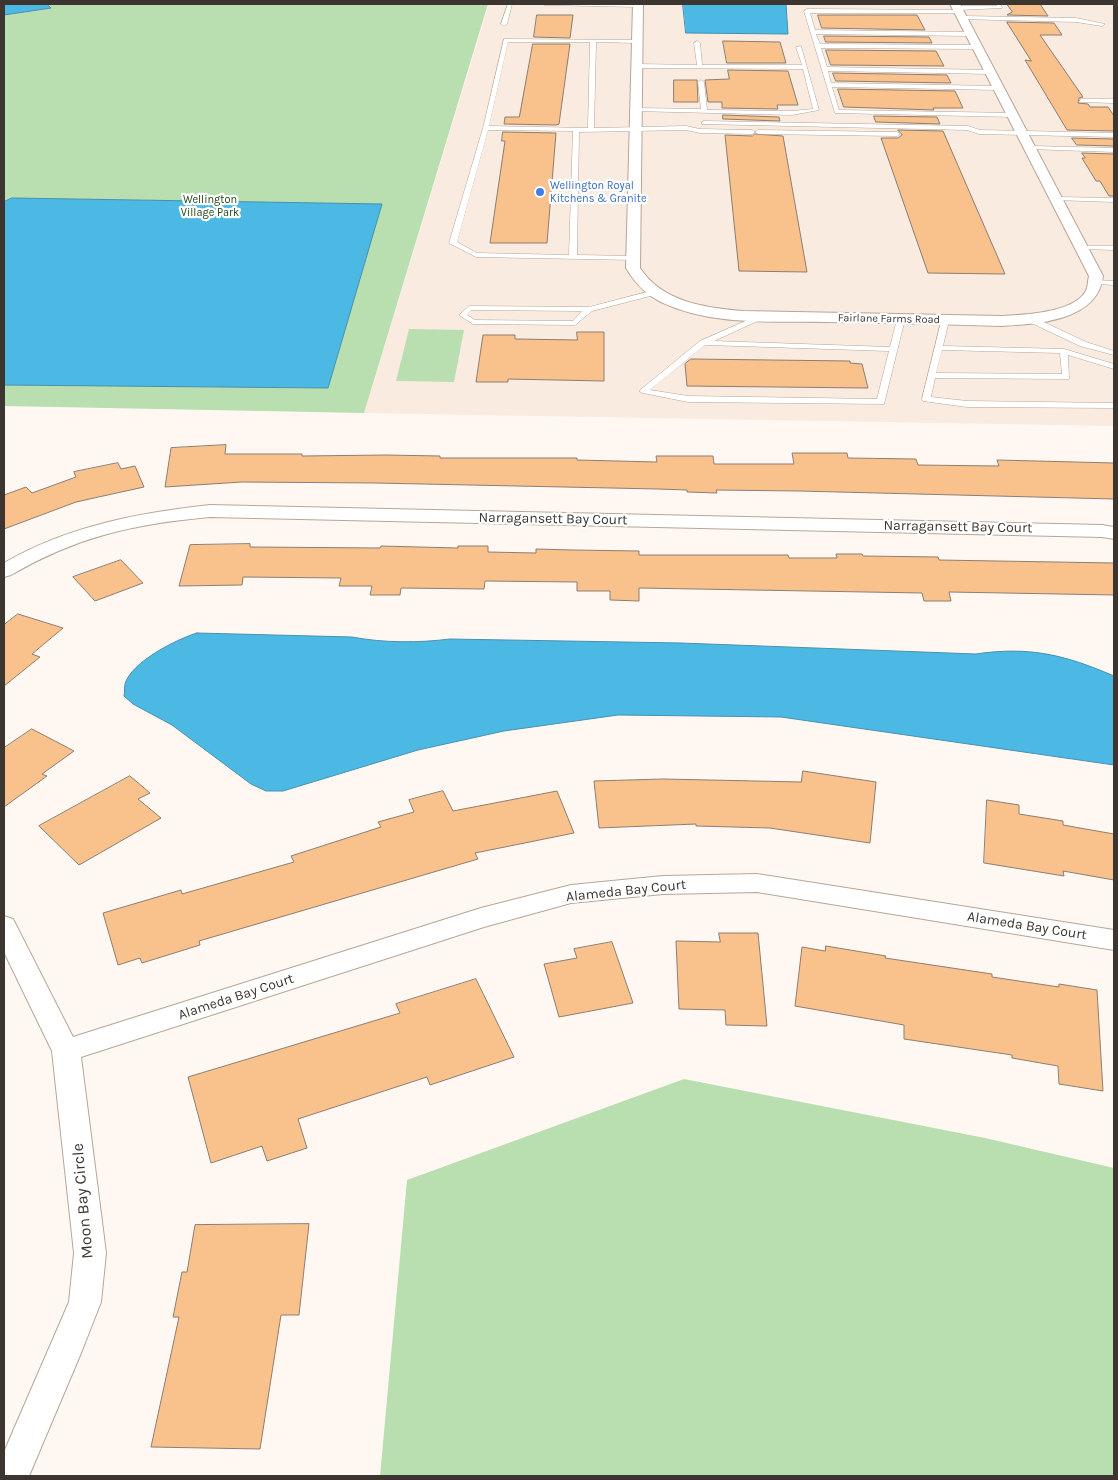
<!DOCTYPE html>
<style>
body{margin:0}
#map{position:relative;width:1118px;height:1480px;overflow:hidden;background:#fff8f2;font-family:Karla,sans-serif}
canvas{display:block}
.frame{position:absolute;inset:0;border:5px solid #3c3530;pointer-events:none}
</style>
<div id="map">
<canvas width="1118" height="1480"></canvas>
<div class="frame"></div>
</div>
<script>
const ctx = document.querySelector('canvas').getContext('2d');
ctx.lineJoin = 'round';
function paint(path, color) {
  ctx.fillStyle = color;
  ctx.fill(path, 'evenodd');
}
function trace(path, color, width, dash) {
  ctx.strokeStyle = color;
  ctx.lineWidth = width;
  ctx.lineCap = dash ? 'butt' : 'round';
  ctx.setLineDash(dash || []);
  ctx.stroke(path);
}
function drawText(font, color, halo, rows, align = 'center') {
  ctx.font = font + ' Karla,sans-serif';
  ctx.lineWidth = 4.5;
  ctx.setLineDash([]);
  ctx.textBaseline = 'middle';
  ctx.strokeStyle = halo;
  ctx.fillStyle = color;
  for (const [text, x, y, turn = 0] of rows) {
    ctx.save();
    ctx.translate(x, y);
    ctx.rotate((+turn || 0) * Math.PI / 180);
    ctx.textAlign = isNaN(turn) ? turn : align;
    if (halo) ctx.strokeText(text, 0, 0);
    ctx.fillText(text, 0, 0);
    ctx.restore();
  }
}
const built = new Path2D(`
 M489 4H1114V426L364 413Z`);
const green = new Path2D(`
 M4 4H488L364 413 4 406Z
 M409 329 464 330 454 382 396 381Z
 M684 1079 985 1138 1114 1168V1476H380L407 1180Z`);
const water = new Path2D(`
 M4 4H47L51 8 4 15Z
 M683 4H786L788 34 686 33Z
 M12 198 382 204 328 388 4 385V202Z
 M197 633 352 637C384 643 418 643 450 639L681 643 976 654C1030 646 1065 655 1114 676V765L781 717 618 715 504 731 418 750 283 791H266L251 784 172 725 133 704 124 696C125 692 124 688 125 684 131 662 177 639 197 633Z`);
const building = new Path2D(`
 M1007 4H1040L1048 16 1007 15 1012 12Z
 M537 15H573L570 38 534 37Z
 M818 15H917L925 30 822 28Z
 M1007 22 1054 23 1062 35H1040L1083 97 1079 98 1078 103 1088 104 1090 107H1108L1114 116V131L1067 130 1025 60 1031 61Z
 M824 36 929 37 932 43 826 42Z
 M723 41 780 42 786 63H727Z
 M533 44H570L559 124 556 125 504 124 505 117H519Z
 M826 50 936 51 944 66 831 65Z
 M728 70 788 71 798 105H777L778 109 722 108V102H708L705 80 729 79Z
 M833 73 947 75 951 83 836 81Z
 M674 80H697L698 102H674Z
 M838 89 955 91 963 108H933L934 110 844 107Z
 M723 115 779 117 780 121 723 119Z
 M874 116 937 117 940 124 876 122Z
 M898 130 943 131 1005 274 928 273 881 138H898L902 135Z
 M503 132 556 133 547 243H490L505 141H502Z
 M755 134 783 136 807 272 739 271 725 135 752 136Z
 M1072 138 1114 139V146L1077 145Z
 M1082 153 1114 154V196H1109L1100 181H1096L1082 158H1085Z
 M577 332H604V381L508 379V382H476L483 335H515V339L577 340Z
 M691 359 850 361V363L862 364 868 388 687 386 685 364Z
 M226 445 225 454H302V456L386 455 440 456V458H577V460L657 462 656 456H713L714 464H794L792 453H847L848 458 916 459 918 465 999 466 997 460 1114 463V499L799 491 716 490 717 493 687 492V490L658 489 375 483 242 482 165 487 171 448Z
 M118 463 121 469 135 466 144 487 76 502 4 529V495L26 487 32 493 76 477 74 472Z
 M250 544V547L380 548 381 546 458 548V546H488V552L536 553V549L573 550 639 551V555H788L789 558H837L836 554H862L863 556 938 557 939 560 1114 563V595L949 592 951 601H924L922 593 639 588V601L610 600V591H577V582L485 581 484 589 401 588 400 595H370L372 586H339L341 578 243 577 242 585 179 586 190 545Z
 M121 560 143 583 95 601 73 577Z
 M18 614 63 628 32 654 40 657 4 686V625Z
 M32 729 74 751 42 774 47 776 4 807V748Z
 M803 771 876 782 870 843 770 828 696 826V824L599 828 594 781 663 779 801 782Z
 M130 776 150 793 138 799 161 818 79 865 39 826Z
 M443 791 453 811 557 791 574 833 475 853 478 859 199 941 200 945 142 963 140 958 118 965 103 913 181 890 182 894 294 862 291 856 381 827 378 822 414 812 409 800Z
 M987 800 1019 805V814L1063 821V825L1114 834V880L1063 871 1064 876 984 863Z
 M719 933H758L767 1026 726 1025 725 1010 679 1009 676 941 720 942Z
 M612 942 633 1003 559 1017 544 964 577 958 574 949Z
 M826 946 886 956 885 958 992 974V977L1059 987V984L1097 990 1103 1091 1059 1084 1058 1066 1012 1058V1055L904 1039V1025L795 1006 802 947 825 951Z
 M476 979 514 1057 430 1085 427 1077 298 1119 307 1148 267 1161 262 1146 211 1163 188 1077 400 1013 396 1004Z
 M309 1224 299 1315H281L260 1449 151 1447 179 1317H173L182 1272H187L195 1225Z`);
const lane = new Path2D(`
 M508 4H512L507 24 504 26 501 24Z
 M543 4 638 5 640 6 638 7 545 5Z
 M997 4H1001L1002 8 958 10 955 8 958 6H997Z
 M807 9 960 10 962 13H810L815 30 971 32 974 34 971 36 816 34 820 44 978 45 981 47 978 49 821 48 827 67 991 70 994 72 991 74 828 71 831 83 999 86 1002 88 999 90 832 87 839 110 1014 113 1017 115 1014 117 835 113 804 11Z
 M963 16 1076 18 1105 24 1102 26 1076 22 961 19Z
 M504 39 639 40 637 43 596 42 594 128 686 126 700 129 752 130 755 132 758 130 897 132 900 134 897 136 758 134 755 132 752 134 700 133 686 130 579 132 577 255 633 256H636V260L476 257 449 243 483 128ZM508 42H590L588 128 489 126ZM488 130 573 131 569 255 477 253 457 242Z
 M697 41 700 43 702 65H802L796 47 801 46 819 110 792 115 634 111 633 110 636 108 701 109 698 82 701 80 704 82 707 110 792 111 813 109 803 69 637 68 634 66 637 64 697 65 694 43Z
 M1081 99H1114V103L1079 102Z
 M704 121 968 126 980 130 1114 133V137L979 134 967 130 702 124V122Z
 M1031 146 1114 148V152L1029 149 1028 148Z
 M1057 197 1114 198V202L1055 200 1054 199Z
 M1083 246H1114V250L1081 249 1079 248Z
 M1094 280 1114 281V285L1097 284 1093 282Z
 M655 290 659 292 658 294 592 311 575 325 473 324 459 315 469 306 589 307ZM471 310 582 311 573 321 475 320 467 315Z
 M759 315H762V319L714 341 890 347 897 319 904 317 905 319 884 404 688 402 643 393 639 391 700 341ZM705 345H707L889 351 877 399 688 396 650 390Z
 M1027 317H1033L1086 342 1114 351V355L1080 346 1027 321Z
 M942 318 949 320 943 346 1064 349 1114 364V369L1068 355 1069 379 935 378 931 397 967 401 1114 403V408L967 407 923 401 922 399ZM942 350 1060 353 1062 374 936 373Z`);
const street = new Path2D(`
 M633 4H643L640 268C662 302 706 308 743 311L1001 316C1022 315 1079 313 1087 288 1088 284 1088 280 1089 276L950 4H960L1103 276C1098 321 1037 324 1001 326 943 324 884 323 826 322 771 321 711 326 661 302 645 294 635 283 626 268Z
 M210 505 1102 525 1114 527V539L1102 537 210 517C134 524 78 536 11 575L4 577V563C68 526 137 513 210 505Z
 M757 874 1114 930V950L757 892 663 894 571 903 484 927 81 1057 106 1253 101 1302 81 1353 29 1476H4V1452L69 1302 74 1253 52 1051 4 952V916L13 919 73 1037 481 908 571 885 663 876Z`);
const markers = [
 [540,192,5,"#3f7fe0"]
];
const farShopnames = [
 ["Wellington Royal",550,186],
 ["Kitchens & Granite",550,199]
];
const farParknames = [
 ["Wellington",210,200],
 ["Village Park",210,213]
];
const farStreetnames = [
 ["Fairlane Farms Road",889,319,1]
];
const streetNames = [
 ["Narragansett Bay Court",553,519,1],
 ["Narragansett Bay Court",958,527,1],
 ["Alameda Bay Court",626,891,-6],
 ["Alameda Bay Court",1027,926,9],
 ["Alameda Bay Court",236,997,-18]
];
const nearStreetnames = [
 ["Moon Bay Circle",83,1201,-95]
];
paint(built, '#f9ebdf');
paint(green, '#b9deb0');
paint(water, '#4cb9e5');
trace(water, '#4791af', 1);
paint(building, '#f9c18c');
trace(building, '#8d7e71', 1);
trace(lane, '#b6a698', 1);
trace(street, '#b6a698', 2);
paint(lane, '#fff');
paint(street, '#fff');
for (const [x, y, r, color] of markers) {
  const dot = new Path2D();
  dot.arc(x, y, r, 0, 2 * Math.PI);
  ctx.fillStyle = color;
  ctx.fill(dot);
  trace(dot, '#fff', 2);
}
drawText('11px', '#366cbe', '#fff', farShopnames, 'left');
drawText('11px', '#193f0e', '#fff', farParknames);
drawText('11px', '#3c3530', '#fff', farStreetnames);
drawText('14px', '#3c3530', '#fff', streetNames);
drawText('16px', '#3c3530', '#fff', nearStreetnames);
</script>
